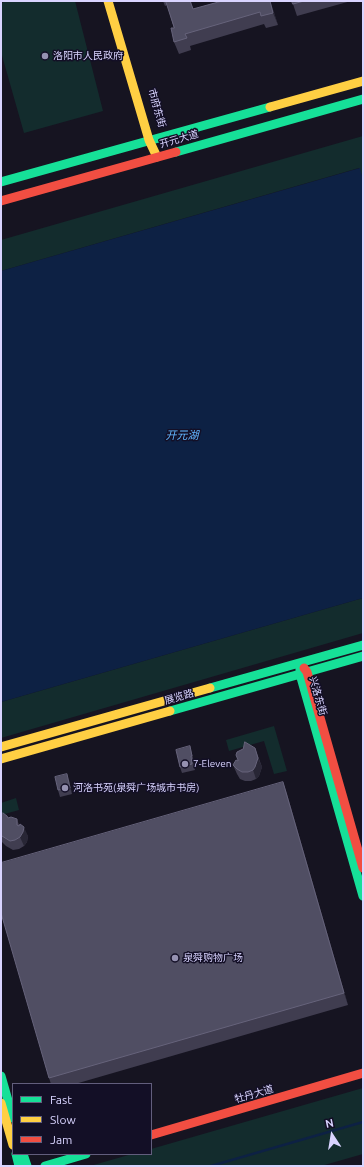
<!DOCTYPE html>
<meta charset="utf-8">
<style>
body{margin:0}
#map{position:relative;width:364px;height:1167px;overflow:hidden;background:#161421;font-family:Ubuntu,sans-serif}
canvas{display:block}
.frame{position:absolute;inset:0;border:2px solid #d9d4ff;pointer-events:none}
.legend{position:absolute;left:12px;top:1083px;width:140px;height:72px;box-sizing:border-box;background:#130f26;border:1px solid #625e7d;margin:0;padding:5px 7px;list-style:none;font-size:12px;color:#d9d4ff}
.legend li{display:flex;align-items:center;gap:8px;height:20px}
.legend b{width:20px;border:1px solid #625e7d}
.north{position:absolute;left:312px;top:1115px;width:40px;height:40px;-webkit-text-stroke:3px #130f26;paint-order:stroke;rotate:348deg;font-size:11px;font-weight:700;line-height:16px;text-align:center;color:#d9d4ff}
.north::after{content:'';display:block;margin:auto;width:14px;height:18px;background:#d9d4ff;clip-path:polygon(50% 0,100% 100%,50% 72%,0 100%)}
</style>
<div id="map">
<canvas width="364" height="1167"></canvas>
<div class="frame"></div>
<ul class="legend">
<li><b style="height:5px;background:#16e098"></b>Fast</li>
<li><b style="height:5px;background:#ffcf43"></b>Slow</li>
<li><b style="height:5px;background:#f24e42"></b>Jam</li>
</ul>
<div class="north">N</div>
</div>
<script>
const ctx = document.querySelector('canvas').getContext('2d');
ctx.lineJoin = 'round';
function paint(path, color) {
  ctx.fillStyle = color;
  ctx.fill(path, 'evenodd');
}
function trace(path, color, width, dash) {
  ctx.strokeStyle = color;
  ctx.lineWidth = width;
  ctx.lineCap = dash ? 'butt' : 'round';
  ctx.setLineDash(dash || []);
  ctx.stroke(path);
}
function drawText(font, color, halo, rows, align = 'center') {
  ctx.font = font + ' Ubuntu,"Noto Sans SC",sans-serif';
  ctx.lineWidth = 3;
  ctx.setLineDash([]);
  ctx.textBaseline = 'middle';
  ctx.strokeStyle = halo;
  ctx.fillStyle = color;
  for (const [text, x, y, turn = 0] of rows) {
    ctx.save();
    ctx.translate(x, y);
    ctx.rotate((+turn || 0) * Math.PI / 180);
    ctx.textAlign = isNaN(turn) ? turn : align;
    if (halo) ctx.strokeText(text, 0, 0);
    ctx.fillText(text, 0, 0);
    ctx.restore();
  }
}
const green = new Path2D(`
 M5 1H75L103 111 24 133 1 52V4Z
 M363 136V179L359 168 1 271V240Z
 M363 598V633L1 738V702Z
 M274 726 287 771 274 774 264 741 229 751 226 740Z
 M16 798 19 810 1 815V803Z
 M363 1088V1154L321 1166H90L132 1154H151V1149Z`);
const water = new Path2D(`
 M360 168 363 179V598L1 702V271Z`);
const stream = new Path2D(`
 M211 1166 363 1122`);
const fast = new Path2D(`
 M176 152 363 99
 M1 182 270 107
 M300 669V674L363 896
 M210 688 363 645
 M170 711 363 656
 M1 1076 13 1118
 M16 1154 19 1166
 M23 1154 27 1166
 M45 1166 86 1154`);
const slow = new Path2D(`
 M108 1 149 140 157 157
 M270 107 363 81
 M1 747 210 688
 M1 759 170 711
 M1 1103 13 1145`);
const jam = new Path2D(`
 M1 201 176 152
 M304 668 307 672 363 868
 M151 1135 363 1073`);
const wall = new Path2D(`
 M163 1H191L193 9 270 1 278 25 266 28 264 24 190 46 191 50 179 54 174 42V28L167 5 165 6Z
 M292 1H351L297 16Z
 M190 746 194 762H193L195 770 182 773 180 767Z
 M255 748 262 767 259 776 256 779 251 781H245L240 779 237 774 233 765Z
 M69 780 72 794 60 797 58 790Z
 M283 782 287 794 348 1005 75 1084H51L49 1078Z
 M1 815 8 818 17 819 19 825 28 836 27 842 24 846 19 849 13 850 6 846 2 842 1 838Z`);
const shadedWall = new Path2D(`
 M270 1 274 12 278 25 273 13Z
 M258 758 262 767 259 776 256 779 253 770Z
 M67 774 69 780 72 794 70 788Z
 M283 782 287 794 348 1005 344 993Z
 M24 827 28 836 27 842 24 846 20 837Z`);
const building = new Path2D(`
 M166 1H190L193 9 222 1H270L273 13 261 16 260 12 185 34 187 38 174 42 171 28H174Z
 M292 1H304L293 4Z
 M245 742 255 748 258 758 255 767 253 770 248 772H242L237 769 233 765 236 760 238 761V760L236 755 237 752 243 749Z
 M190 746 192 756H191L192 764 180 767 176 750Z
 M67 774 70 788 58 790 55 777Z
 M283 782 344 993 49 1078 1 913V863Z
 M3 813 7 816 8 818 11 817 17 819V825L19 826 20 824 24 827 23 832 20 837 15 840 10 841 2 836 1 835V815Z`);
const markers = [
 [45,56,4,"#9591b1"],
 [185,764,4,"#9591b1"],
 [65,788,4,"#9591b1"],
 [175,958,4,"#9591b1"]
];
const poiNames = [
 ["洛阳市人民政府",53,56],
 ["7-Eleven",193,764],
 ["河洛书苑(泉舜广场城市书房)",73,788],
 ["泉舜购物广场",183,958]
];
const streetNames = [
 ["市府东街",157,108,74],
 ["开元大道",179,139,-16],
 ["兴洛东街",318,696,74],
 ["展览路",179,697,-16],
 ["牡丹大道",254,1094,-16]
];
const waterNames = [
 ["开元湖",182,435]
];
paint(green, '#132c2d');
paint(water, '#0d2144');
trace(stream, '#0d2144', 2.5);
trace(fast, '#16e098', 9);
trace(slow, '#ffcf43', 9);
trace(jam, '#f24e42', 9);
paint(wall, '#403d50');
paint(shadedWall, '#282635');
paint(building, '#504e63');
trace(building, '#66637b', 1);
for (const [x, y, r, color] of markers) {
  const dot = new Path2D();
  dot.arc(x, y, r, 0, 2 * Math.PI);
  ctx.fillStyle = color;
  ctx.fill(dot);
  trace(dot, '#130f26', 1.5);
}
drawText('10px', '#d9d4ff', '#130f26', poiNames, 'left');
drawText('10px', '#d9d4ff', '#130f26', streetNames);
drawText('italic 11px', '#62b6ff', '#130f26', waterNames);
</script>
